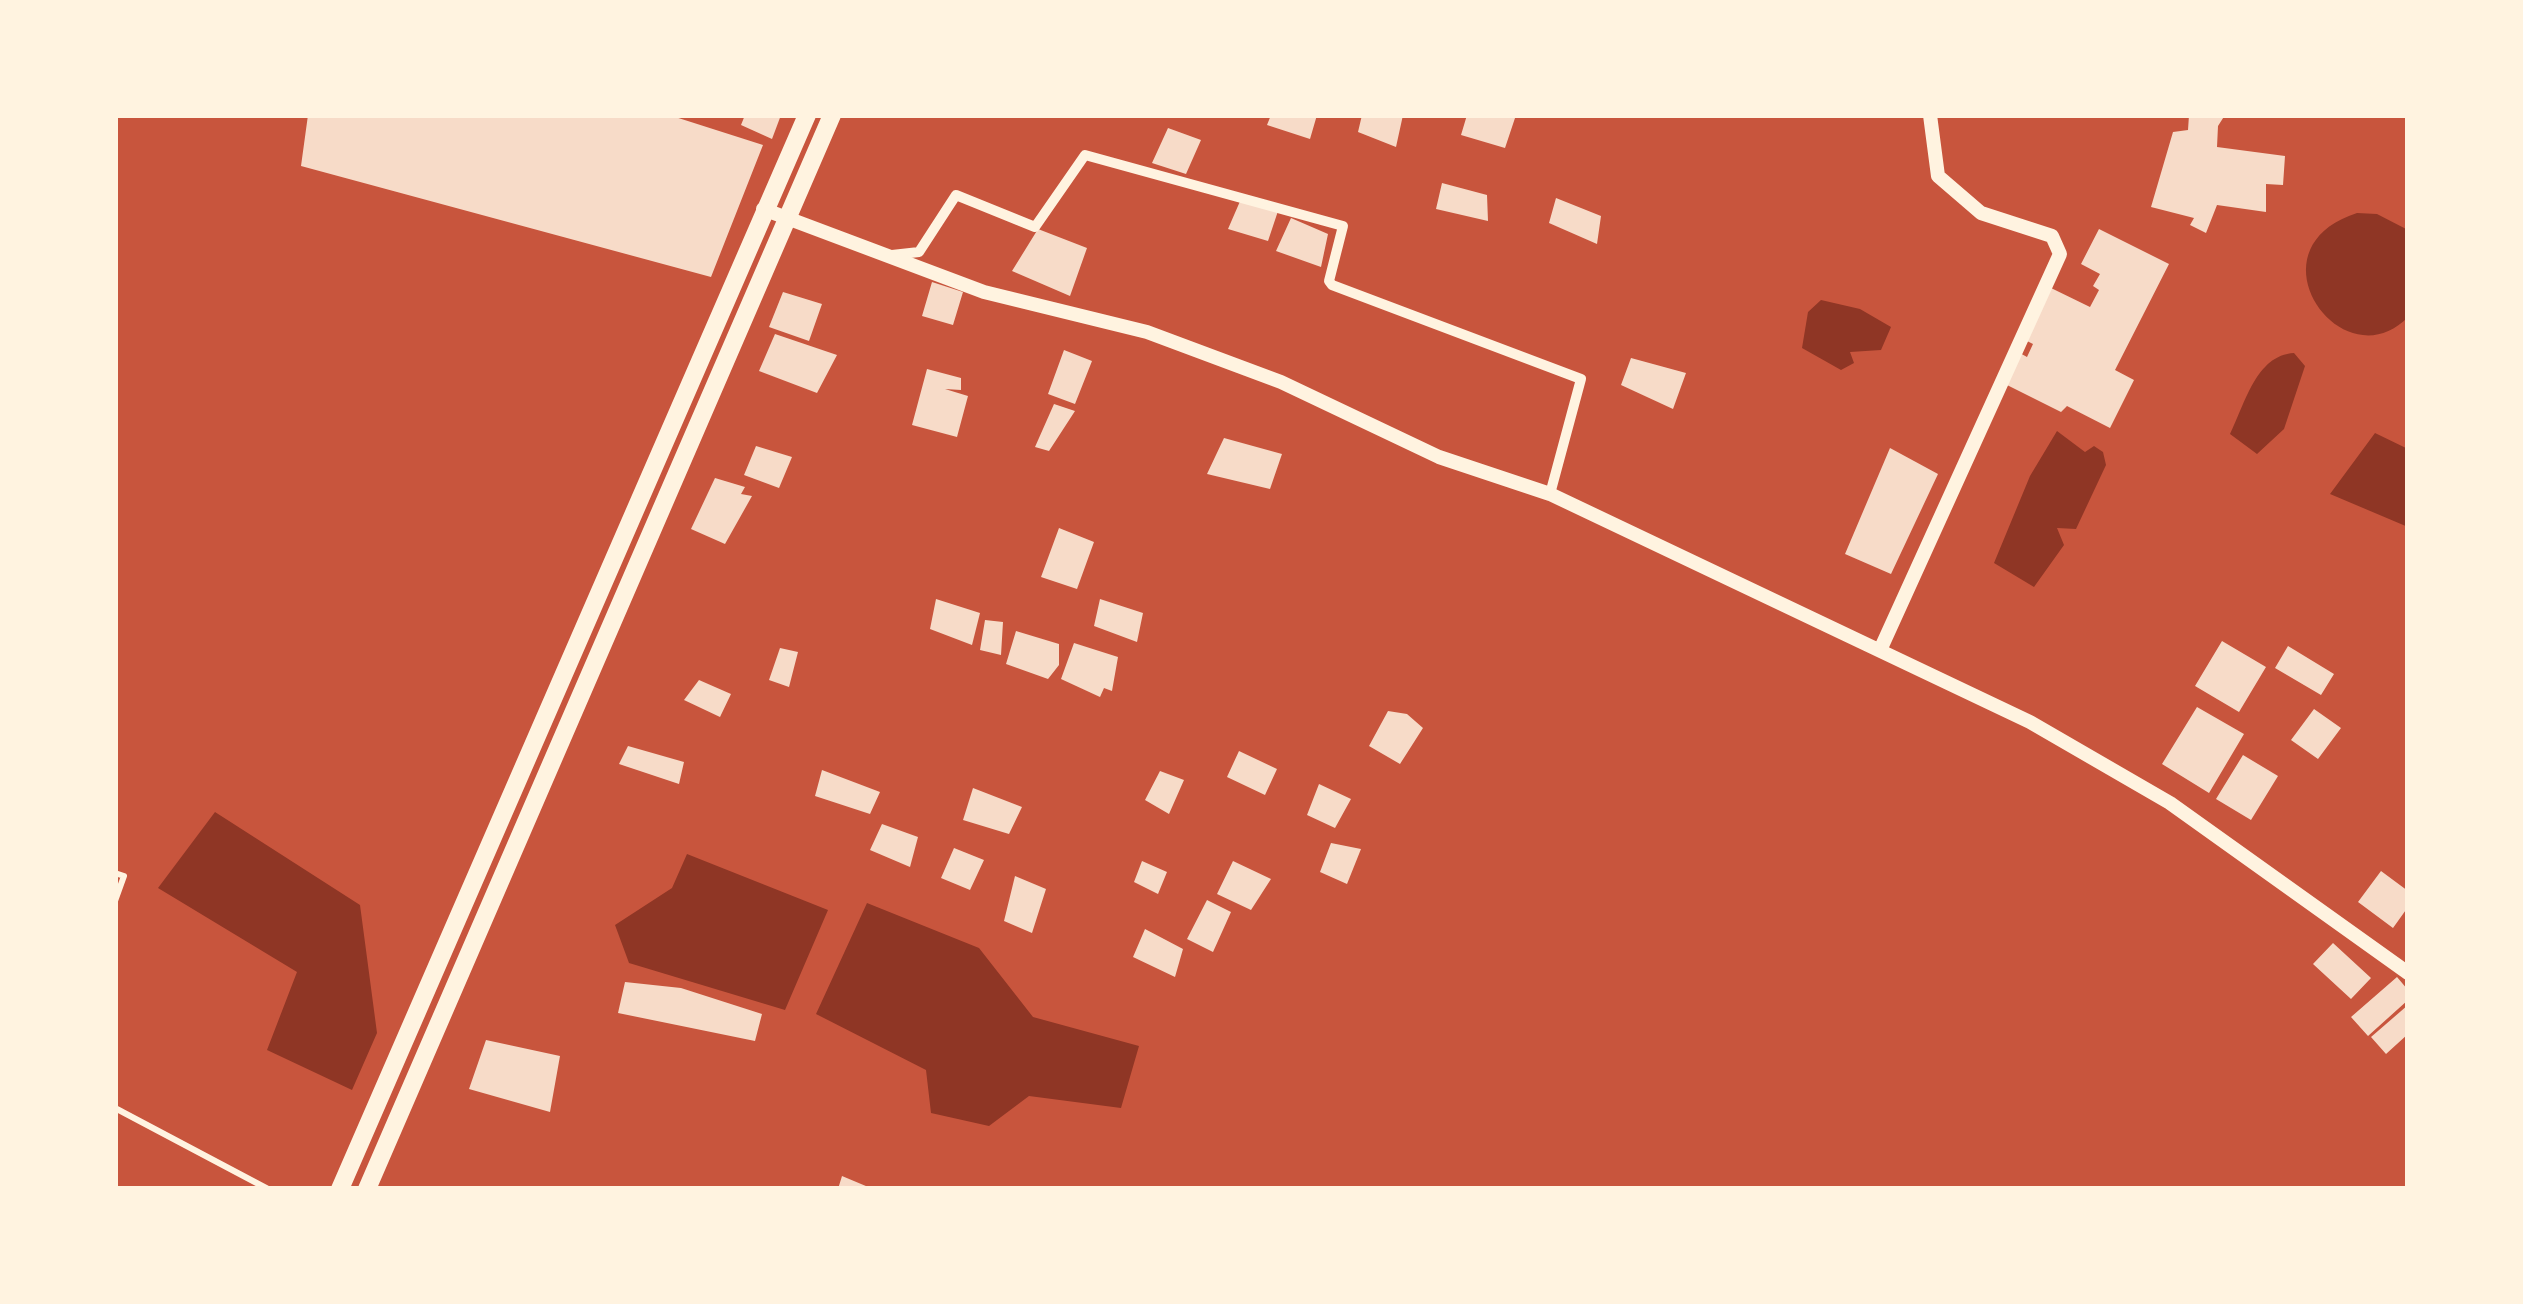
<!DOCTYPE html>
<style>
body{margin:0}
#map{position:relative;width:2523px;height:1304px;overflow:hidden;background:#c8553d;font-family:Overpass,sans-serif}
canvas{display:block}
.frame{position:absolute;inset:0;border:118px solid #fff3e0;pointer-events:none}
</style>
<div id="map">
<canvas width="2523" height="1304"></canvas>
<div class="frame"></div>
</div>
<script>
const ctx = document.querySelector('canvas').getContext('2d');
ctx.lineJoin = 'round';
function paint(path, color) {
  ctx.fillStyle = color;
  ctx.fill(path, 'evenodd');
}
function trace(path, color, width, dash) {
  ctx.strokeStyle = color;
  ctx.lineWidth = width;
  ctx.lineCap = dash ? 'butt' : 'round';
  ctx.setLineDash(dash || []);
  ctx.stroke(path);
}
const water = new Path2D(`
 M2357 213 2377 214 2408 230V317C2343 384 2245 249 2357 213Z
 M1821 300 1860 309 1891 327 1881 350 1850 352 1854 363 1841 370 1802 348 1808 312Z
 M2294 353 2305 366 2284 429 2257 454 2230 434C2245 404 2256 355 2294 353Z
 M2057 431 2085 452 2094 446 2103 452 2106 465 2076 529 2057 528 2064 545 2034 587 1994 563 2030 476Z
 M2375 433 2408 449V527L2330 494Z
 M215 812 360 905 377 1033 352 1090 267 1050 297 972 158 888Z
 M687 854 828 910 785 1010 629 963 615 925 672 888Z
 M867 903 979 948 1033 1017 1139 1046 1121 1108 1029 1096 989 1126 931 1113 926 1070 816 1014Z`);
const building = new Path2D(`
 M308 115H669L763 145 711 277 301 166Z
 M745 115H781L772 139 741 125Z
 M1271 115H1317L1310 139 1267 125Z
 M1362 115H1403L1396 147 1358 132Z
 M1467 115H1516L1505 148 1461 135Z
 M2189 115H2225L2218 126 2217 147 2285 156 2283 185 2266 184V212L2217 205 2206 233 2190 225 2194 218 2151 207 2173 132 2188 130Z
 M1168 128 1201 140 1186 174 1152 163Z
 M1442 183 1487 195 1488 221 1436 209Z
 M1556 198 1601 216 1597 244 1549 223Z
 M1241 199 1278 211 1268 241 1228 229Z
 M1291 218 1328 234 1321 267 1276 251Z
 M1038 229 1087 248 1070 296 1012 271Z
 M2099 229 2169 264 2115 370 2134 380 2110 428 2067 406 2061 412 2003 383 2018 352 2027 357 2033 344 2025 340 2051 288 2090 307 2099 290 2093 286 2100 274 2081 264Z
 M932 282 963 292 953 325 922 316Z
 M783 292 822 304 809 341 769 327Z
 M775 334 837 355 817 393 759 371Z
 M1064 350 1092 361 1075 404 1048 394Z
 M1631 358 1686 373 1673 409 1621 385Z
 M927 369 961 378V390L945 389 968 396 957 437 912 425Z
 M1054 404 1075 411 1049 451 1035 447Z
 M1224 438 1282 454 1270 489 1207 474Z
 M756 446 792 457 779 488 744 475Z
 M1890 448 1938 474 1891 574 1845 554Z
 M715 478 745 487 741 494 752 496 725 544 691 529Z
 M1059 528 1094 542 1077 589 1041 577Z
 M936 599 980 613 972 645 930 629Z
 M1100 599 1143 613 1137 642 1094 626Z
 M985 620 1003 622 1001 655 980 650Z
 M1016 631 1059 644V665L1048 679 1006 664Z
 M2222 641 2266 667 2239 712 2195 686Z
 M1074 643 1118 657 1112 691 1104 688 1100 697 1061 679Z
 M2288 646 2334 674 2321 695 2275 668Z
 M780 648 798 652 789 687 769 680Z
 M699 680 731 694 720 717 684 700Z
 M2197 707 2244 734 2209 793 2162 764Z
 M2314 709 2341 728 2318 759 2291 740Z
 M1388 711 1407 714 1423 728 1400 764 1369 746Z
 M628 746 684 762 679 784 619 764Z
 M1239 751 1277 769 1265 795 1227 777Z
 M2243 755 2278 776 2251 820 2216 799Z
 M822 770 880 792 870 814 815 796Z
 M1160 771 1184 780 1169 814 1145 800Z
 M1319 784 1351 799 1335 828 1307 815Z
 M973 788 1022 807 1009 834 963 820Z
 M882 824 918 837 910 867 870 850Z
 M1331 843 1361 849 1347 884 1320 872Z
 M954 848 984 860 970 890 941 878Z
 M1142 861 1167 872 1158 894 1134 882Z
 M1233 861 1271 879 1251 910 1217 894Z
 M2381 871 2408 891V907L2393 928 2358 902Z
 M1015 876 1046 889 1032 933 1004 921Z
 M1207 900 1231 912 1213 952 1187 939Z
 M1145 929 1183 949 1175 977 1133 957Z
 M2333 943 2371 978 2351 999 2313 964Z
 M2397 977 2408 990V1000L2368 1036 2351 1017Z
 M625 982 681 988 762 1014 755 1041 618 1013Z
 M2408 1005V1034L2386 1054 2371 1037Z
 M486 1040 560 1056 550 1112 469 1089Z
 M842 1176 873 1189H838Z`);
const service = new Path2D(`
 M115 873 124 876 115 901
 M115 1108 268 1189`);
const minor = new Path2D(`
 M892 255 919 252 956 195 1035 227 1085 155 1343 226 1329 281 1332 285 1581 379 1550 494`);
const tertiary = new Path2D(`
 M763 209 984 292 1147 332 1281 382 1439 457 1550 494 2030 722 2170 803 2408 973
 M1881 648 2060 254 2052 236 1981 213 1938 176 1930 115`);
const primary = new Path2D(`
 M340 1189 807 115
 M367 1189 832 115`);
paint(water, '#8f3625');
paint(building, '#f7dbc8');
trace(service, '#fff3e0', 6);
trace(minor, '#fff3e0', 10);
trace(tertiary, '#fff3e0', 14);
trace(primary, '#fff3e0', 18);
</script>
